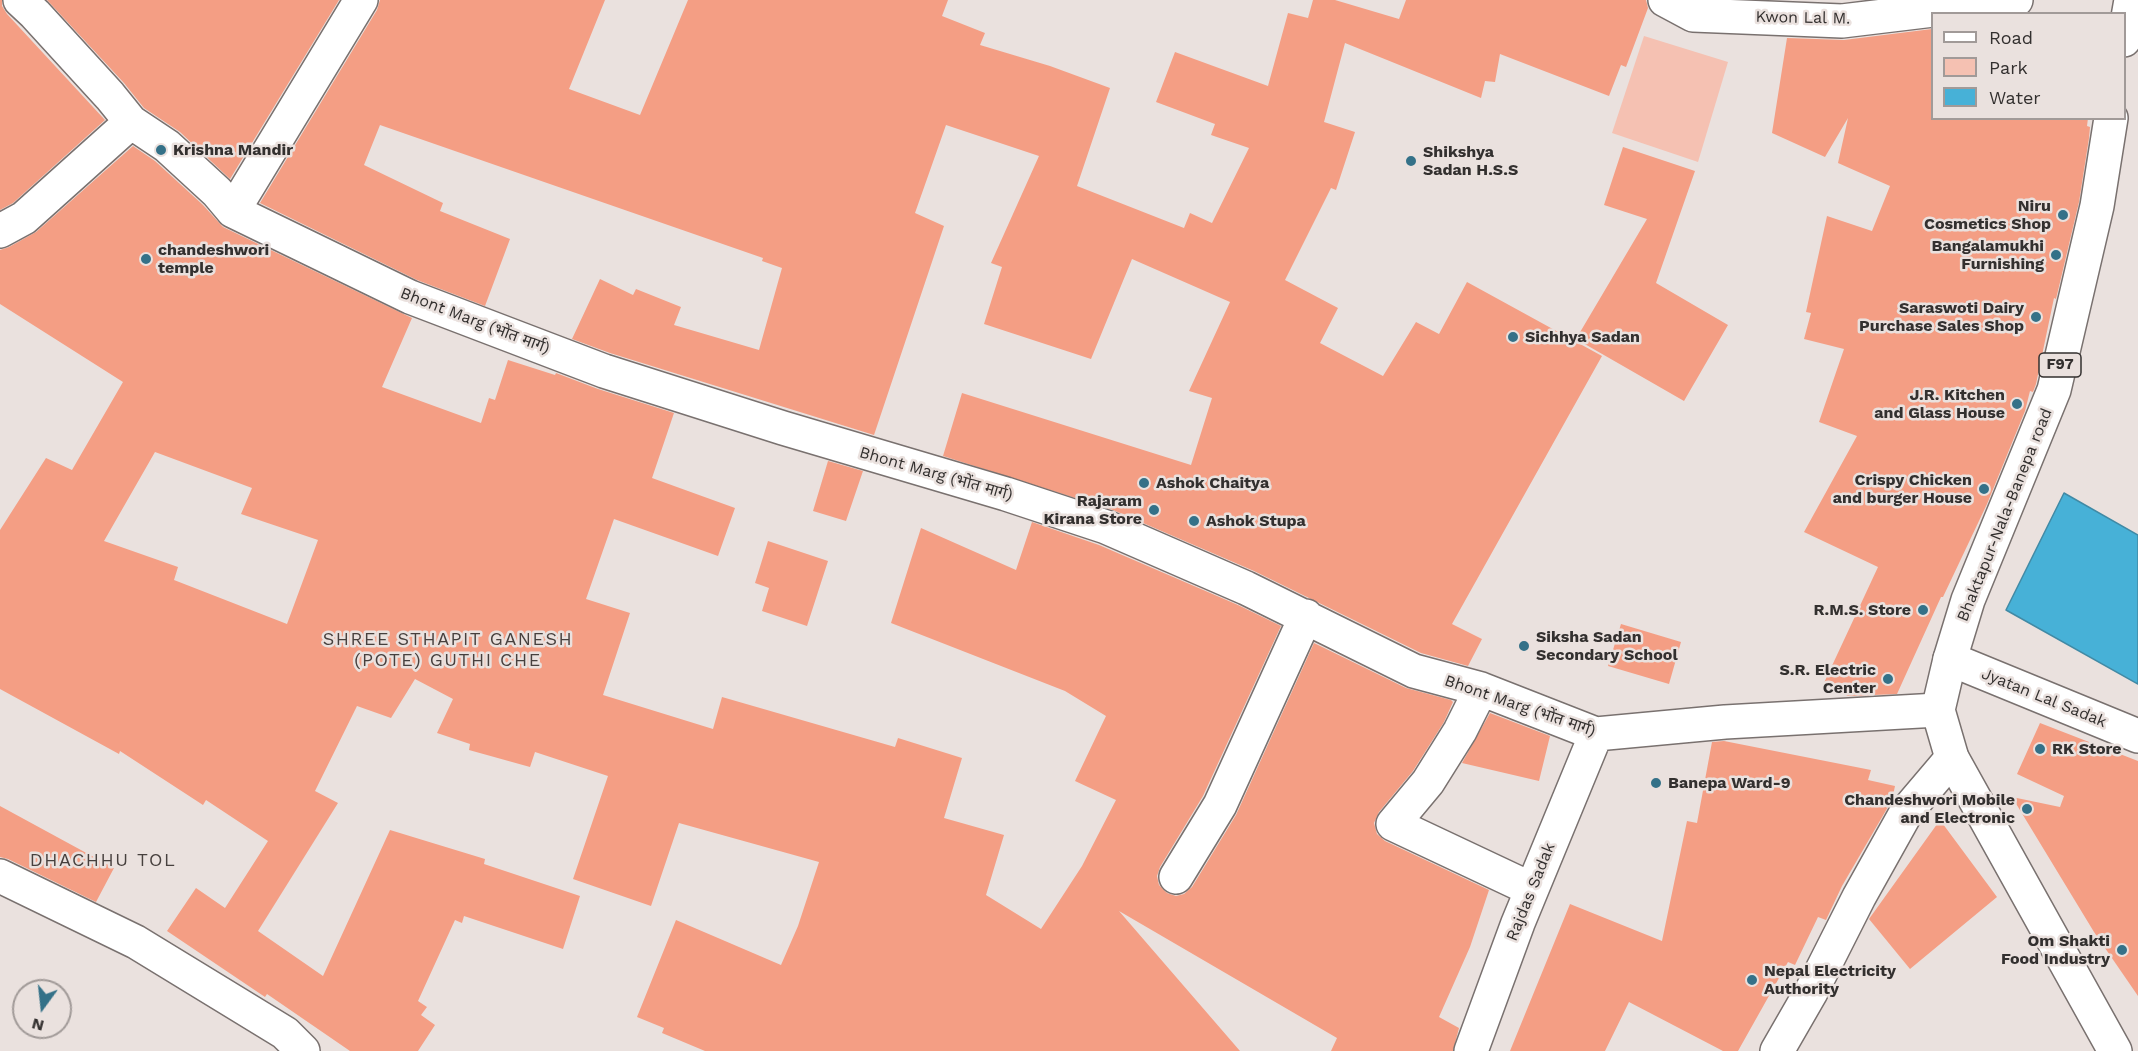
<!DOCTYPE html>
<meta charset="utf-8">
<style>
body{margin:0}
#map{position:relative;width:2138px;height:1051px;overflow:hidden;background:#eae1de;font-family:"Work Sans",sans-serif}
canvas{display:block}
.legend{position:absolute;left:1931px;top:12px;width:195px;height:108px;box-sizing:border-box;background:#eae1de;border:2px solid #a19a98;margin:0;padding:8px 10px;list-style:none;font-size:18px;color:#33302f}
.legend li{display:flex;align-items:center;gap:12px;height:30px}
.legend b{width:30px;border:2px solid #a19a98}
.north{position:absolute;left:12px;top:979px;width:60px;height:60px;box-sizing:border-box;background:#eae1de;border:2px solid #a19a98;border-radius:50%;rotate:195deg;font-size:16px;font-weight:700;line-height:24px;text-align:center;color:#33302f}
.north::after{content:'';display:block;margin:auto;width:21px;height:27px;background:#347188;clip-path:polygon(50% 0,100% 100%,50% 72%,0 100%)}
</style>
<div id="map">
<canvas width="2138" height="1051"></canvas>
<ul class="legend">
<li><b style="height:8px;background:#fff"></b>Road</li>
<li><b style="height:16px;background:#f5c1b2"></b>Park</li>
<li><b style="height:16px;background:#47b1d7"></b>Water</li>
</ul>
<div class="north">N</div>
</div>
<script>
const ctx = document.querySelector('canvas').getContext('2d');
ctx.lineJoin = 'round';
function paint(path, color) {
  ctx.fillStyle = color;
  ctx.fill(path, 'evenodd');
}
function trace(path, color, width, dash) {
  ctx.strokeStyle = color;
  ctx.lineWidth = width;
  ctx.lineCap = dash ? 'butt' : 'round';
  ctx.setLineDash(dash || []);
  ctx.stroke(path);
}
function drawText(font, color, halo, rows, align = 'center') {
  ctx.font = font + ' "Work Sans","Noto Sans Devanagari",sans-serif';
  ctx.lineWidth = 5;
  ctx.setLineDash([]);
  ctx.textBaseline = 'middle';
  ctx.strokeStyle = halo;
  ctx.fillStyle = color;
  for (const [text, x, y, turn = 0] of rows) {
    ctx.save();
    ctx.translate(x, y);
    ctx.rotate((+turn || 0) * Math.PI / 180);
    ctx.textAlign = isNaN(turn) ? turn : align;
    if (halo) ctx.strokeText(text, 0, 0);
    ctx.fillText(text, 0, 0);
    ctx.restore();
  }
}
const green = new Path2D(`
 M1644 36 1728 62 1698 162 1612 133Z`);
const water = new Path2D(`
 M2064 493 2138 535V684L2006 610Z`);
const building = new Path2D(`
 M0 0H2V6L7 14 105 120 13 203 0 210Z
 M47 0H339L230 179 180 132 144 108 124 83Z
 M380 0H605L569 89 640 115 688 0H948L942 16 985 33 980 45 1050 66 1110 88 1077 186 1184 228 1190 213 1212 223 1249 148 1211 135 1215 124 1156 102 1175 52 1268 86 1288 13 1308 18 1313 0H1335L1399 19 1406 0H1646L1648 8 1626 67 1621 65 1609 96 1500 54 1495 82 1485 81 1481 98 1345 43 1324 122 1355 132 1336 190 1331 188 1285 280 1338 308 1320 343 1383 376 1416 322 1439 334 1467 282 1602 356 1452 624 1482 639 1468 666 1421 653 1254 571 1113 510 943 456 962 393 1191 465 1212 398 1189 391 1230 302 1132 259 1091 359 984 324 1002 267 991 263 1039 156 946 125 915 213 944 226 874 435 610 353 572 339 600 279 633 295 636 289 681 307 674 325 759 350 782 268 762 261 763 258 380 125 364 165 443 203 440 211 510 239 485 306 417 280 260 203 377 10Z
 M1932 29V118H2088L2087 126 2090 127 2089 138 2079 202 2056 299 2054 298 2036 384 2033 392 2030 391 2025 411 1987 504 1943 597H1941L1897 694 1848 696 1823 685 1878 567 1804 532 1857 436 1819 422 1844 349 1804 339 1811 313 1806 312 1827 216 1872 231 1890 186 1838 163 1848 118 1825 157 1772 133 1787 38 1844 40Z
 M133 146 155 161 203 205 223 227 412 318 382 387 481 423 489 398 495 400 508 360 555 375 556 373 598 389 674 413 652 478 735 508 718 556 614 519 586 599 630 613 603 695 713 729 722 697 895 747 898 738 962 758 944 818 1004 835 986 895 1041 929 1082 866 1116 800 1075 781 1106 716 1065 691 891 623 921 528 1016 570 1032 522 1099 545 1238 605 1281 626 1203 796 1160 867 1157 876 1159 885 1167 893 1176 896 1184 894 1192 887 1236 815 1314 643 1406 688 1451 700 1453 702 1444 722 1413 771 1379 812 1374 823 1377 834 1385 841 1489 890 1470 947 1439 1017 1459 1028 1453 1051H1331L1337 1038 1119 911 1240 1051H705L662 1033 664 1028 637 1017 676 920 781 965 798 926 819 862 679 823 651 906 573 879 608 776 535 752 530 767 469 750 470 744 437 733 453 699 415 679 391 718 357 706 315 791 338 803 258 931 323 976 390 830 485 859 484 864 580 896 563 949 464 916 462 923 455 920 418 1001 427 1007 421 1015 435 1025 418 1051H350L267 994 265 997 167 931 196 888 225 908 268 841 206 800 203 805 120 751 119 754 0 689V530L46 458 72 470 123 382 0 304V250L9 247 36 232ZM155 452 252 488 241 514 318 540 287 624 174 580 178 567 104 541Z
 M1623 147 1695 171 1656 283 1728 325 1684 401 1576 339 1647 219 1604 205Z
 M828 461 863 471 846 521 813 511Z
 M768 541 828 561 807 626 762 611 769 588 755 583Z
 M1621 624 1681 642 1669 684 1608 666Z
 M1490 713 1550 736 1539 781 1462 763Z
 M2040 723 2138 761V996L2094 932 2012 797 2060 807 2064 796 2017 774Z
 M1724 741 1871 770 1868 780 1895 786 1892 800 1842 886 1826 920 1818 917 1795 965 1788 962 1738 1051H1723L1629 1002 1605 1051H1510L1570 904 1662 941 1687 821 1697 823 1712 742Z
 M0 806 114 868 96 902 8 859 0 857Z
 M1940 820 1997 897 1910 969 1869 919Z`);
const minor = new Path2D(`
 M20 0 35 14 110 96 131 122 167 146 217 192 233 211 410 297 604 371 783 428 1006 494 1106 527 1246 588 1414 671 1481 689 1596 734 1725 722 1938 710
 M1665 0 1693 15 1842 21 2016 0
 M233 211 361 0
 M0 231 24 218 131 122
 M1950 659 2138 736
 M1481 689 1460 731 1428 782 1393 824 1531 889
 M0 876 136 942 285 1033 303 1051
 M1176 877 1220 805 1306 616
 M1471 1051 1518 923 1596 734
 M1777 1051 1811 992 1859 897 1907 811 1952 758`);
const primary = new Path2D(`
 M2124 40 2131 0
 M2111 118 2097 206 2054 390 1968 600 1950 659 1938 710 1952 758 2115 1051`);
const markers = [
 [161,150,6,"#347188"],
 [1411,161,6,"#347188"],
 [2063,215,6,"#347188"],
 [2056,255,6,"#347188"],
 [146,259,6,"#347188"],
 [2036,317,6,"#347188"],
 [1513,337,6,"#347188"],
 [2017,404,6,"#347188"],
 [1144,483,6,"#347188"],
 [1984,489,6,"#347188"],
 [1154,510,6,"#347188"],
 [1194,521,6,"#347188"],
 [1923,610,6,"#347188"],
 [1524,646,6,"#347188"],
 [1888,679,6,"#347188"],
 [2040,749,6,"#347188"],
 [1656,783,6,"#347188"],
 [2027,809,6,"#347188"],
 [2122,950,6,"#347188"],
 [1752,980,6,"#347188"]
];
const shields = [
 [2060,365,42]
];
const shieldNames = [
 ["F97",2060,365]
];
const streetNames = [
 ["Kwon Lal M.",1803,18,1],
 ["Bhont Marg (भाेंत मार्ग)",475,321,21],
 ["Bhont Marg (भाेंत मार्ग)",936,474,16],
 ["Bhaktapur-Nala-Banepa road",2005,515,-68],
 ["Jyatan Lal Sadak",2044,698,22],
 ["Bhont Marg (भाेंत मार्ग)",1520,706,19],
 ["Rajdas Sadak",1531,892,-68]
];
const poiNames = [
 ["Krishna Mandir",173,150],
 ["Shikshya",1423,152],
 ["Sadan H.S.S",1423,170],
 ["Niru",2051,206,"right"],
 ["Cosmetics Shop",2051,224,"right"],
 ["Bangalamukhi",2044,246,"right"],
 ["Furnishing",2044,264,"right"],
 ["chandeshwori",158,250],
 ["temple",158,268],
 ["Saraswoti Dairy",2024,308,"right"],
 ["Purchase Sales Shop",2024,326,"right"],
 ["Sichhya Sadan",1525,337],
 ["J.R. Kitchen",2005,395,"right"],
 ["and Glass House",2005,413,"right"],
 ["Crispy Chicken",1972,480,"right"],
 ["and burger House",1972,498,"right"],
 ["Ashok Chaitya",1156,483],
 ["Rajaram",1142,501,"right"],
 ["Kirana Store",1142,519,"right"],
 ["Ashok Stupa",1206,521],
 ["R.M.S. Store",1911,610,"right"],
 ["Siksha Sadan",1536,637],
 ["Secondary School",1536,655],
 ["S.R. Electric",1876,670,"right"],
 ["Center",1876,688,"right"],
 ["RK Store",2052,749],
 ["Banepa Ward-9",1668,783],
 ["Chandeshwori Mobile",2015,800,"right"],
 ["and Electronic",2015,818,"right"],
 ["Om Shakti",2110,941,"right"],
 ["Food Industry",2110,959,"right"],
 ["Nepal Electricity",1764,971],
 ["Authority",1764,989]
];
const neighbourhoodNames = [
 ["SHREE STHAPIT GANESH",448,640],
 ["(POTE) GUTHI CHE",448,661],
 ["DHACHHU TOL",103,861]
];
paint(green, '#f5c1b2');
paint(water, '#47b1d7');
trace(water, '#418aa5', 1.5);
paint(building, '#f49e84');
trace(minor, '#79716f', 36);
trace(primary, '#79716f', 36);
trace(minor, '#fff', 33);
trace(primary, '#fff', 33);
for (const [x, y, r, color] of markers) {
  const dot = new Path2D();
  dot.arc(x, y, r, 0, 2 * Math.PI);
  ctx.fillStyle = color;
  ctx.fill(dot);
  trace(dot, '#eae1de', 2);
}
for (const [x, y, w] of shields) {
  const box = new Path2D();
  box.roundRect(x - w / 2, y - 12, w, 24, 4.5);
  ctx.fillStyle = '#eae1de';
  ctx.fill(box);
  trace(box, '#33302f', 1.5);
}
drawText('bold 15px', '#33302f', null, shieldNames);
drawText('16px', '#33302f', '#eae1de', streetNames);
drawText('bold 16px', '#33302f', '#eae1de', poiNames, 'left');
ctx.letterSpacing = '1.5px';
drawText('18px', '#47403e', '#eae1de', neighbourhoodNames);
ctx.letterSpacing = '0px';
</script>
